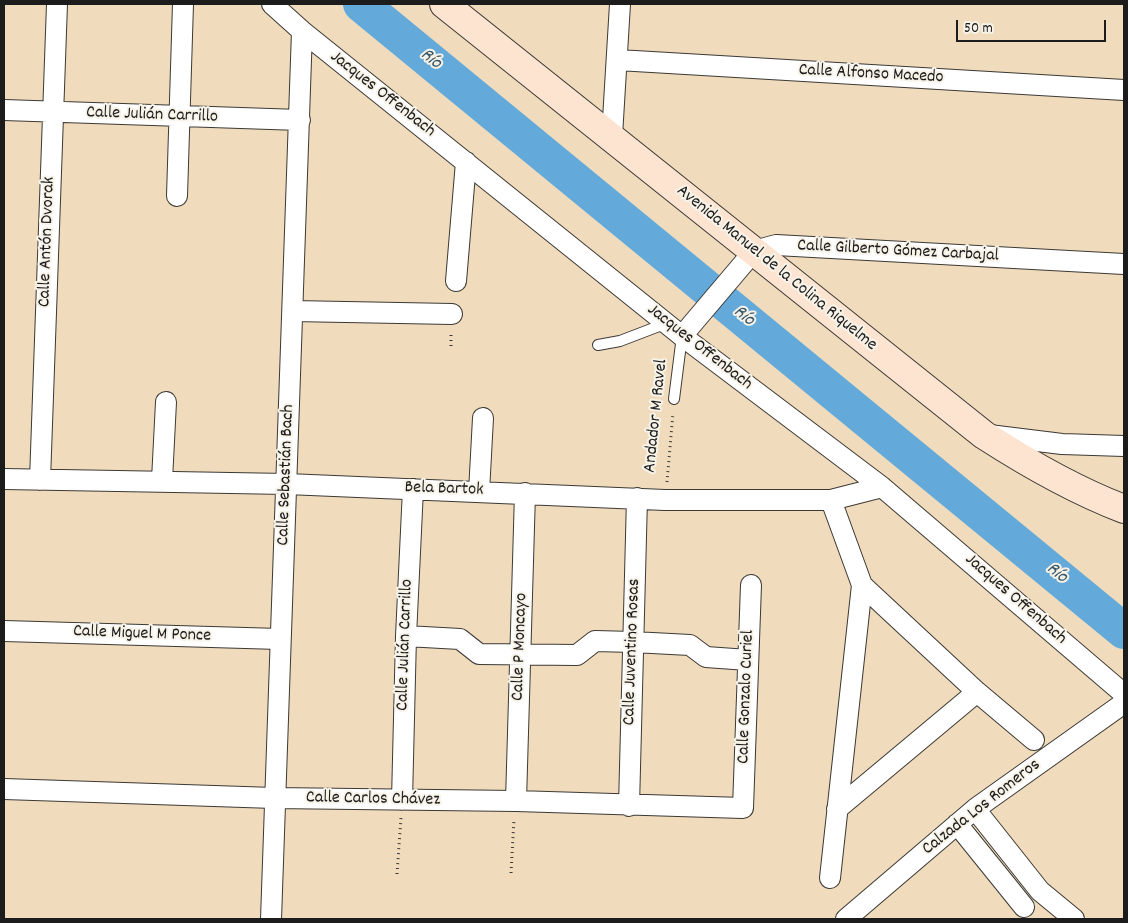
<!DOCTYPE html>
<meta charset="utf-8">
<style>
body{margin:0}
#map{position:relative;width:1128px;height:923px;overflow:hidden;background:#f0dcbd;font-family:Dekko,sans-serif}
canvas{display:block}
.frame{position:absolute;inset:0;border:5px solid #1c1c1c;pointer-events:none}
.scale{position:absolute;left:956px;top:20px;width:150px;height:22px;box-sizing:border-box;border:2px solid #1c1c1c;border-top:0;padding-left:6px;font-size:15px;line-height:18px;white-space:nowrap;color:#1c1c1c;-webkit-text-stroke:4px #f7f3e8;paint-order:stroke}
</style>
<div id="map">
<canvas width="1128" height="923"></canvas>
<div class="frame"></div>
<div class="scale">50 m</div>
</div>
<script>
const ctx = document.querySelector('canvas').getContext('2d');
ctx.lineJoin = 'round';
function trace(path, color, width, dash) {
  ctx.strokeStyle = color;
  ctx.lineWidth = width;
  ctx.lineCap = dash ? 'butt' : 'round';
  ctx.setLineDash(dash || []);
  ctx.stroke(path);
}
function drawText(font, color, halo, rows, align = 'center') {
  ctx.font = font + ' Dekko,sans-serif';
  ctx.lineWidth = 4;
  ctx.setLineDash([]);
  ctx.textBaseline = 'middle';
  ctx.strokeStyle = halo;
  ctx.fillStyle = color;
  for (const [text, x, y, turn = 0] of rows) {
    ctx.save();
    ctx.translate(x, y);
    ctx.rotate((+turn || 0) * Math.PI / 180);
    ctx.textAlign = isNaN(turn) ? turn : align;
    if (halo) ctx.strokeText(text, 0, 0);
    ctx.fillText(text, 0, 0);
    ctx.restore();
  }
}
const river = new Path2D(`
 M361 4 1124 631`);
const path = new Path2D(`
 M451 346V334
 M667 482 673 413
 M511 873 514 819
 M397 874 401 818`);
const lane = new Path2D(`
 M598 345 620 341 667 323
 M674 399 682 336`);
const street = new Path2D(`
 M272 4 302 31 682 336 882 487 1124 694
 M618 60 1124 90
 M4 110 300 120
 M612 136 620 4
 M177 196 183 4
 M456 281 466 162
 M293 311 452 314
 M682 336 754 251 776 245 1124 264
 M989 435 1062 444 1124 446
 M4 479 287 484 665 500H831L882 487
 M40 480 57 4
 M162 480 166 402
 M479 492 483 418
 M831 500 862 585 977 692 1034 740
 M4 631 280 639
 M406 636 460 639 479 654 577 655 595 641 633 642 690 645 706 657 748 660
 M4 789 274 798 516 801 743 808 751 585
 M402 800 406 636 413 489
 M516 801 525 493
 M629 806 637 498
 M837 809 977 692
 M975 809 1040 891 1074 919
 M957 824 1024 907
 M830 878 862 585
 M271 919 302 31
 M846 919 975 809 1124 703`);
const secondary = new Path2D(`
 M444 4 984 435C1029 464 1074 490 1124 509`);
const streetNames = [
 ["Calle Alfonso Macedo",871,75,3],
 ["Jacques Offenbach",382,95,38],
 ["Calle Julián Carrillo",152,116,2],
 ["Calle Antón Dvorak",48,242,-88],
 ["Calle Gilberto Gómez Carbajal",898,252,3],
 ["Avenida Manuel de la Colina Riquelme",776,269,39],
 ["Jacques Offenbach",699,348,38],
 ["Andador M Ravel",657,416,-84],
 ["Calle Sebastián Bach",287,475,-88],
 ["Bela Bartok",444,490,2],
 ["Jacques Offenbach",1015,600,41],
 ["Calle Miguel M Ponce",142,635,2],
 ["Calle Julián Carrillo",406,645,-88],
 ["Calle P Moncayo",521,647,-88],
 ["Calle Juventino Rosas",633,652,-88],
 ["Calle Gonzalo Curiel",747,697,-88],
 ["Calle Carlos Chávez",373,800,1],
 ["Calzada Los Romeros",982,808,-38]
];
const waterNames = [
 ["Río",430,60,39],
 ["Río",743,317,39],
 ["Río",1056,574,39]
];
trace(river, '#63aada', 36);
trace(lane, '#3c3934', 12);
trace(street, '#3c3934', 22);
trace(secondary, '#3c3934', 30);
trace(path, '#3c3934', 3, [1, 4]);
trace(lane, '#fff', 10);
trace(street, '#fff', 20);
trace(secondary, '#fde4d1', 28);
drawText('18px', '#1c1c1c', '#f7f3e8', streetNames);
drawText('italic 19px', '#385568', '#f7f3e8', waterNames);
</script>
